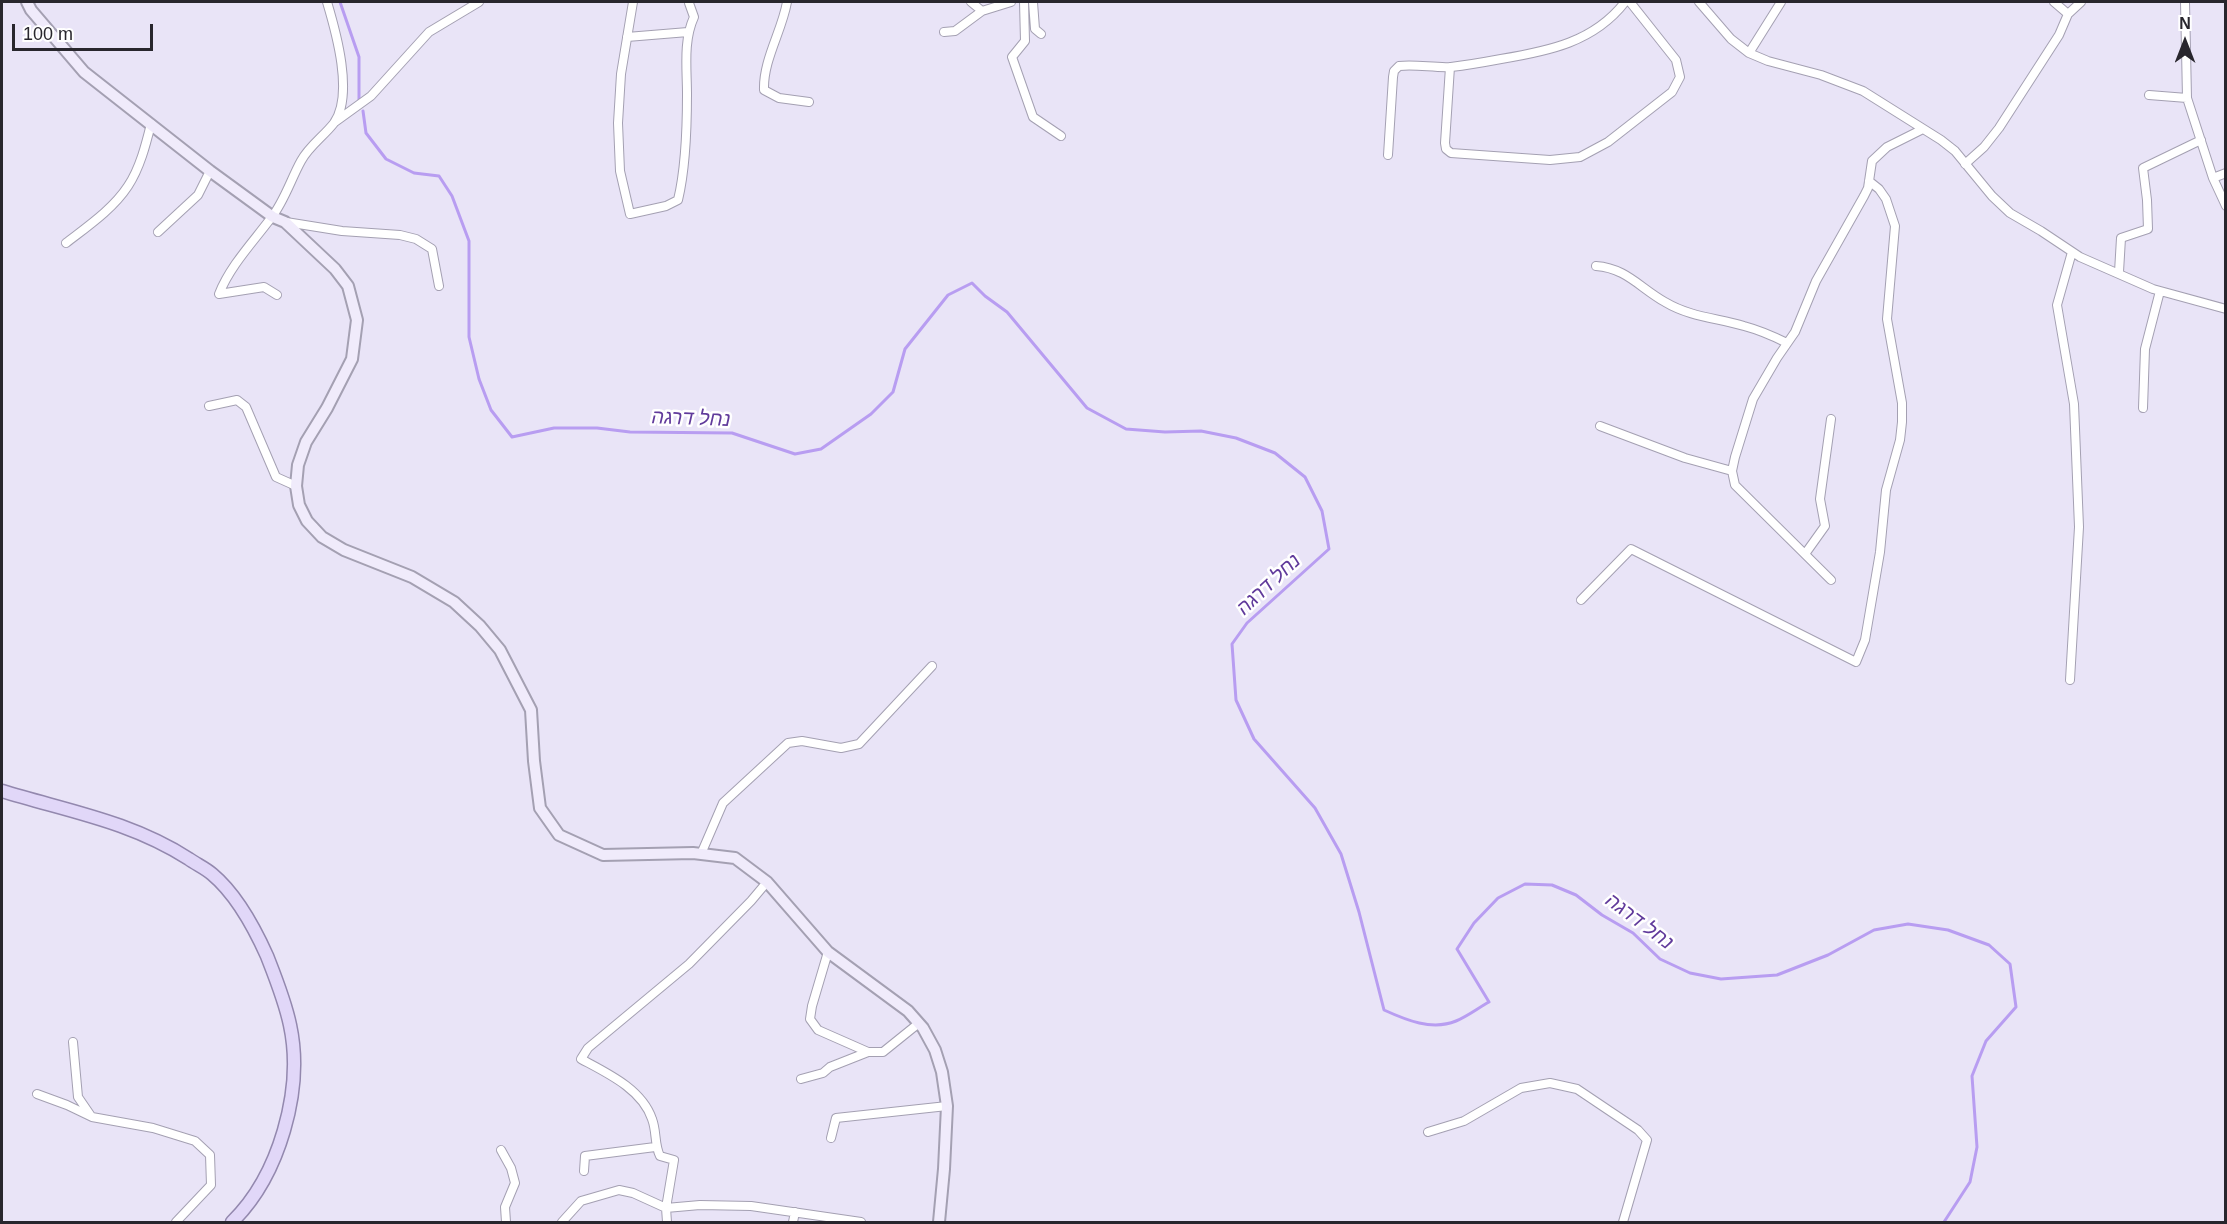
<!DOCTYPE html>
<meta charset="utf-8">
<style>
body{margin:0}
#map{position:relative;width:2227px;height:1224px;overflow:hidden;background:#e9e4f7;font-family:Helvetica,sans-serif}
canvas{display:block}
.frame{position:absolute;inset:0;border:3px solid #28262d;pointer-events:none}
.north{position:absolute;left:2155px;top:12px;width:60px;height:60px;-webkit-text-stroke:4px #fff;paint-order:stroke;rotate:0deg;font-size:16px;font-weight:700;line-height:24px;text-align:center;color:#28262d}
.north::after{content:'';display:block;margin:auto;width:21px;height:27px;background:#28262d;clip-path:polygon(50% 0,100% 100%,50% 72%,0 100%)}
.scale{position:absolute;left:12px;top:24px;width:141px;height:27px;box-sizing:border-box;border:3px solid #28262d;border-top:0;padding-left:8px;font-size:18px;line-height:21px;white-space:nowrap;color:#28262d;-webkit-text-stroke:4px #fff;paint-order:stroke}
</style>
<div id="map">
<canvas width="2227" height="1224"></canvas>
<div class="frame"></div>
<div class="north">N</div>
<div class="scale">100 m</div>
</div>
<script>
const ctx = document.querySelector('canvas').getContext('2d');
ctx.lineJoin = 'round';
function trace(path, color, width, dash) {
  ctx.strokeStyle = color;
  ctx.lineWidth = width;
  ctx.lineCap = dash ? 'butt' : 'round';
  ctx.setLineDash(dash || []);
  ctx.stroke(path);
}
function drawText(font, color, halo, rows, align = 'center') {
  ctx.font = font + ' Helvetica,Heebo,sans-serif';
  ctx.lineWidth = 5;
  ctx.setLineDash([]);
  ctx.textBaseline = 'middle';
  ctx.strokeStyle = halo;
  ctx.fillStyle = color;
  for (const [text, x, y, turn = 0] of rows) {
    ctx.save();
    ctx.translate(x, y);
    ctx.rotate((+turn || 0) * Math.PI / 180);
    ctx.textAlign = isNaN(turn) ? turn : align;
    if (halo) ctx.strokeText(text, 0, 0);
    ctx.fillText(text, 0, 0);
    ctx.restore();
  }
}
const stream = new Path2D(`
 M340 2 359 57V100
 M363 111 366 133 386 159 414 173 439 176 452 196 469 241V337L479 379 491 410 512 437 554 428H597L630 432 732 433 795 454 821 449 871 414 893 392 905 349 948 295 972 283 985 296 1007 312 1087 408 1126 429 1165 432 1201 431 1236 438 1275 453 1305 477 1322 511 1329 549 1247 623 1232 644 1236 700 1254 739 1315 808 1341 854 1359 912 1384 1010C1406 1020 1432 1031 1456 1021 1468 1016 1478 1008 1489 1002L1457 949 1474 923 1498 898 1525 884 1552 885 1576 895 1602 915 1633 933 1660 959 1690 973 1721 979 1777 975 1828 955 1874 930 1908 924 1948 930 1989 945 2010 964 2016 1007 1986 1041 1972 1076 1977 1147 1970 1182 1944 1222`);
const street = new Path2D(`
 M633 2 621 74 618 123 620 171 630 214 666 206 678 200C686 167 687 129 687 94 687 69 683 41 694 17L689 3
 M787 2C782 31 763 60 764 90L779 98 809 102
 M971 2 982 11
 M1024 2 1025 41 1012 57 1033 117 1061 136
 M1033 2 1035 29 1041 34
 M1699 2 1731 39 1749 53 1768 61 1821 75 1863 91 1941 140 1955 151 1992 196 2010 213 2041 231 2080 257 2153 289 2226 309
 M2054 2 2068 14
 M2185 2 2187 98 2213 178 2226 206
 M944 32 955 31 982 11 1011 2
 M627 37 688 32
 M1749 53 1781 2
 M1450 67 1445 143 1446 149 1451 153 1550 160 1580 157 1608 142 1672 92 1680 77 1676 60 1630 2
 M2149 95 2187 98
 M335 122 371 96 429 32 479 2
 M1388 155 1393 77 1394 71 1399 66C1416 64 1434 68 1451 67 1468 65 1485 62 1501 59 1549 51 1594 42 1625 2
 M1965 164 1984 147 1999 128 2059 35 2068 14 2081 2
 M2213 178 2226 173
 M286 222 342 231 400 235 416 239 432 249 439 286
 M158 232 198 195 210 171
 M66 243C88 226 113 209 128 186 140 168 146 144 151 124
 M1596 266C1626 268 1640 288 1665 302 1690 317 1717 318 1744 326 1759 330 1773 336 1787 343
 M2119 272 2121 238 2148 229 2147 200 2143 168 2201 140
 M277 295 264 287 219 294C230 266 253 242 271 218 284 202 291 179 301 161 309 146 324 136 334 123 354 95 336 32 327 2
 M209 406 237 400 246 407 276 477 296 486
 M2143 408 2145 349 2160 291
 M1600 426 1685 458 1732 471
 M1805 554 1825 526 1820 499 1831 419
 M1831 580 1735 485 1732 471 1735 457 1753 399 1777 358 1795 332 1816 281 1864 196 1868 188 1872 161 1887 147 1923 129
 M1581 600 1631 549 1856 662 1865 640 1880 552 1886 490 1900 440 1902 422V403L1887 319 1895 226 1886 199 1879 189 1869 181
 M2070 680 2079 527 2074 404 2057 305 2072 252
 M701 854 723 803 788 743 802 741 841 748 859 744 932 666
 M828 952 812 1006 810 1019 818 1030 868 1052H883L919 1023
 M73 1042 78 1097 91 1116
 M801 1079 823 1073 830 1067 868 1052
 M37 1094 67 1105 92 1117 153 1128 195 1141 210 1155 211 1185 176 1222
 M1428 1132 1464 1121 1521 1088 1550 1083 1577 1089 1638 1130 1647 1140 1623 1222
 M831 1138 836 1118 947 1106
 M501 1150 511 1168 515 1183 505 1207 506 1222
 M584 1171 585 1156 655 1147
 M562 1222 581 1201 619 1190 633 1193 666 1208 700 1205 751 1206 861 1222
 M667 1222 666 1208 674 1160 660 1156C654 1144 657 1132 652 1119 642 1089 607 1073 581 1059L588 1048 689 964 751 901 767 882
 M793 1222 795 1212`);
const secondary = new Path2D(`
 M27 2 31 10 84 72 210 171 273 217 285 222 335 269 348 286 357 320 352 359 327 408 306 442 298 465 296 486 299 505 307 521 322 537 344 550 412 577 454 602 480 626 500 650 531 710 534 761 540 808 559 835 603 855 693 853 735 858 767 882 828 952 908 1011 923 1028 935 1050 942 1072 947 1106 944 1169 939 1222`);
const primary = new Path2D(`
 M2 791C67 811 130 821 189 859 196 864 205 868 212 874 236 894 254 927 267 956 276 979 285 1001 290 1025 304 1090 279 1176 232 1222`);
const waterNames = [
 ["נחל דרגה",691,419,2],
 ["נחל דרגה",1269,585,-43],
 ["נחל דרגה",1639,922,37]
];
trace(stream, '#b89df1', 3);
trace(street, '#a4a0b2', 10);
trace(secondary, '#a4a0b2', 14);
trace(primary, '#9388ae', 15);
trace(street, '#fff', 8);
trace(secondary, '#f0ebfb', 10);
trace(primary, '#e1d7f8', 12);
drawText('italic 20px', '#603a9b', '#fff', waterNames);
</script>
